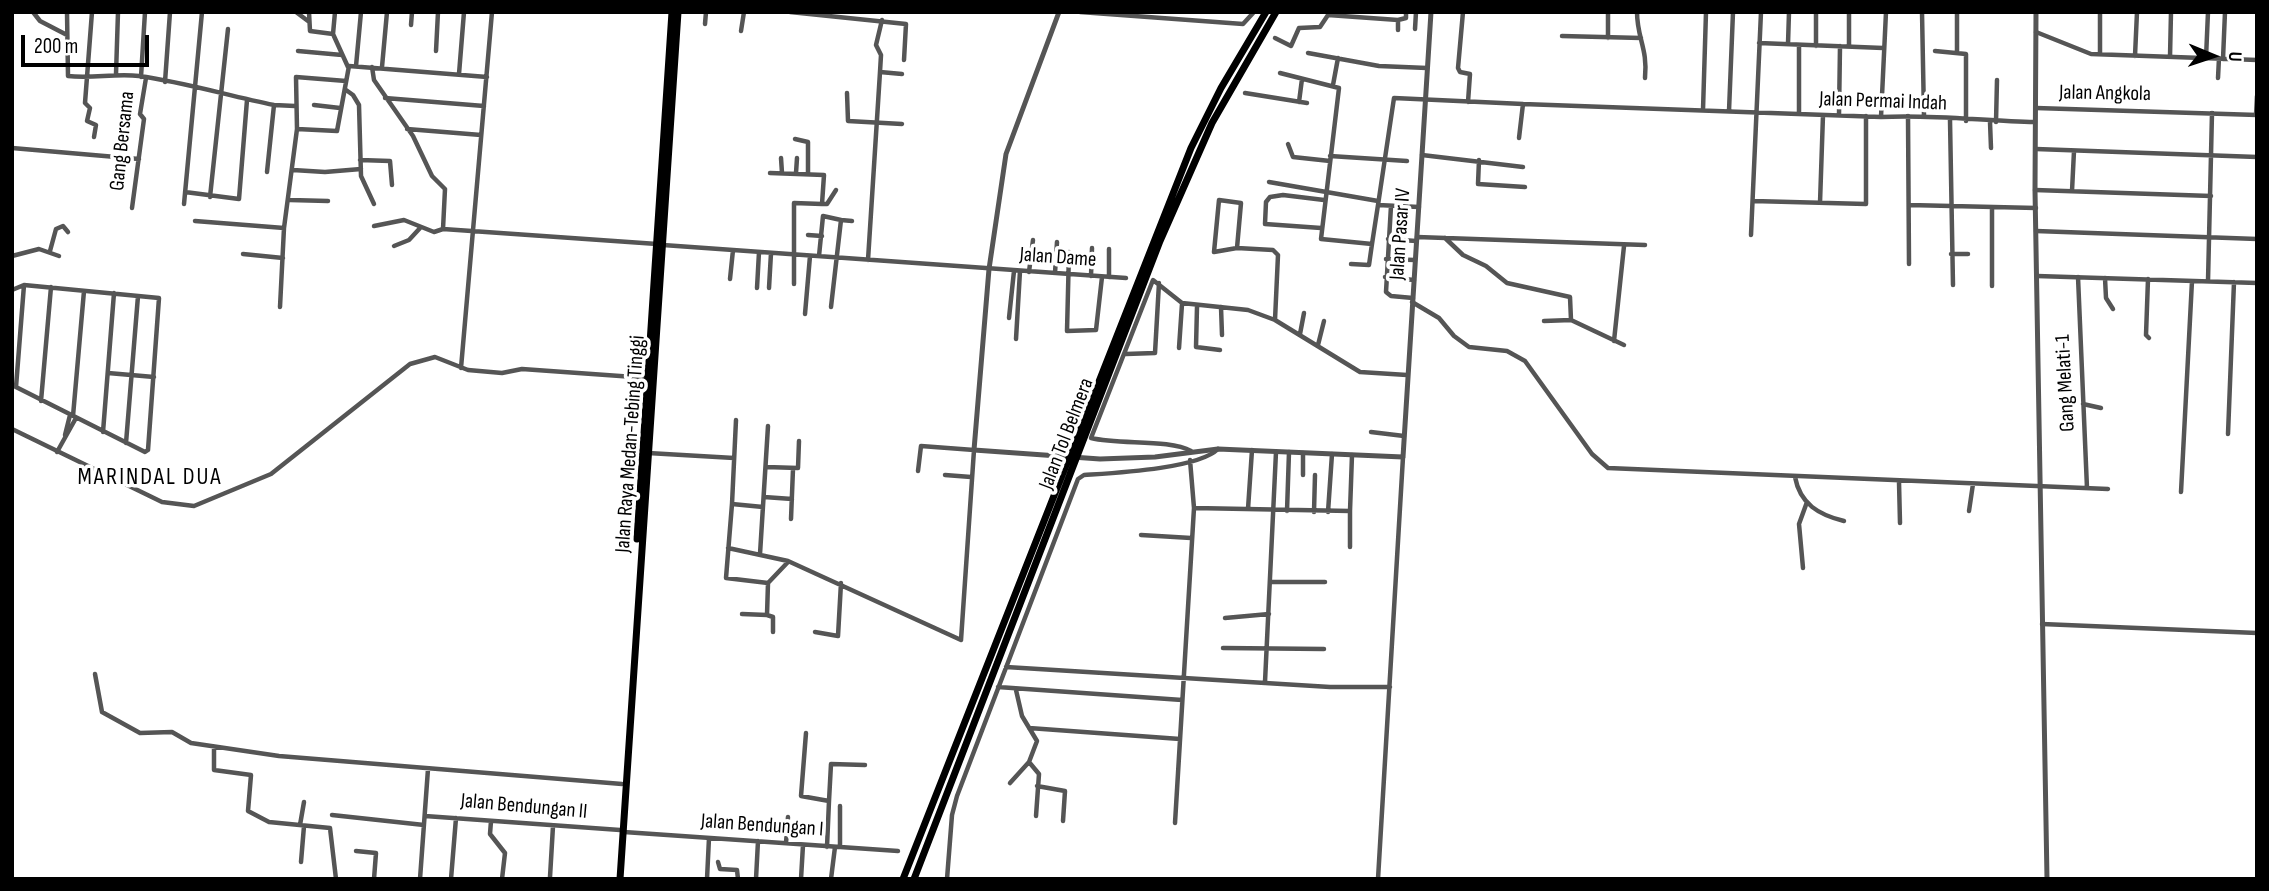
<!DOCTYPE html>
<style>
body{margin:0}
#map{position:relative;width:2269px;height:891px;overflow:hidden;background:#fff;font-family:"Sofia Sans Condensed",sans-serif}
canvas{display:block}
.frame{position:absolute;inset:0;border:14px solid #000;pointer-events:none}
.north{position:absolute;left:2178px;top:21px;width:70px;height:70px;-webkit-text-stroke:5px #fff;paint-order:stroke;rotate:92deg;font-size:19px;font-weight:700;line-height:28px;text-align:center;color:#000}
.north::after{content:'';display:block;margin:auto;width:24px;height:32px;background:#000;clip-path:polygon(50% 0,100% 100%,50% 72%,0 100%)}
.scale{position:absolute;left:21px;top:35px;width:128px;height:32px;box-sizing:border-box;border:4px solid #000;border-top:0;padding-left:9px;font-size:21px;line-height:24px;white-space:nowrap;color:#000;-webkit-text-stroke:5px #fff;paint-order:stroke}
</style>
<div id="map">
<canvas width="2269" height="891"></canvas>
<div class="frame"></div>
<div class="north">U</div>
<div class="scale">200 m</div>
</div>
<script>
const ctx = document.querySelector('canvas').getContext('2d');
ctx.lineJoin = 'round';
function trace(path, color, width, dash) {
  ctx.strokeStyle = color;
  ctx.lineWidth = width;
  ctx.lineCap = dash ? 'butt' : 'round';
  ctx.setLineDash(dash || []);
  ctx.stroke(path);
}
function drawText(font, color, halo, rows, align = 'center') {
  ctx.font = font + ' "Sofia Sans Condensed",sans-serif';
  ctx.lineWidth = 7;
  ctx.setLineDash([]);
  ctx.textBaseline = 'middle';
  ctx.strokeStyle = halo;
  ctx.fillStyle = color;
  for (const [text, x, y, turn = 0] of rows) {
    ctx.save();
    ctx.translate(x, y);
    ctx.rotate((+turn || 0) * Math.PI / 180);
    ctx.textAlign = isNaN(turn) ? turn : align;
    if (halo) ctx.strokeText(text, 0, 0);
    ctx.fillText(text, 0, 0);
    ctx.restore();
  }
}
const minor = new Path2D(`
 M33 12 40 21 67 35
 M67 12 68 76C92 79 115 73 139 76 184 82 229 96 274 105L295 106
 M92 12 85 103 90 108 87 121 96 125 94 137
 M296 12 308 21
 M309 12 310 31 333 34
 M335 12 333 34 348 67
 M790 12 906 24 904 60
 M1080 12 1243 24 1254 12
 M1463 12 1458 68 1460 72 1470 74 1468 102
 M1637 12C1637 38 1648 49 1645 78
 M1816 12V46
 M1849 12V46
 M1922 12 1924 116
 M2100 12V54
 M705 24 706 12
 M411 25 412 12
 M1415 29 1416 12
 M1398 30V20
 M741 31 744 12
 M2036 32 2091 54 2257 60
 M1562 36 1641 38
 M1275 38 1291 46 1299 28 1320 27 1328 15 1398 20 1406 18V12
 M1608 38V12
 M1759 43 1883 48
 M1788 44 1789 12
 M298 51 342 55
 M436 51 438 12
 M1935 51 1966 54V121
 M1957 52V12
 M1308 53 1379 66 1427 68
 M2135 56 2137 12
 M2170 57 2171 12
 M2206 58 2208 12
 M2223 59 2225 12
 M356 66 361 12
 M372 67 374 80 413 136 432 176 445 189 443 229 657 244
 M382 67 387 12
 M880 72 902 74
 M1280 73 1339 88 1321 239 1372 244 1378 205 1419 207
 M116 74 118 12
 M459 74 464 12
 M141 77 145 12
 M2218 78 2219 58
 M165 82 170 12
 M1333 85 1338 58
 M346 90 353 95 359 105 361 176 374 204
 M847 93 848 121 902 124
 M1245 93 1307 103
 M385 98 484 106
 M1299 102 1302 79
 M314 105 340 108
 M2036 108 2257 115
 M1703 110 1706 12
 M1729 111 1733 12
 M1799 114V45
 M1839 115 1840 46
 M2256 115 2257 96
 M1908 116 1909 264
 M1881 117 1886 12
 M1950 120 1953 285
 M1990 122 1991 148
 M1996 122 1997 80
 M297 129 337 131 349 66 487 77
 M407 129 481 135
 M1519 138 1523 104 1881 117C1932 114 1984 121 2035 122
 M795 139 808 142V174
 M1288 144 1293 157 1330 161
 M12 148 139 159
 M2036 149 2257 157
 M1422 155 1523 167
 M1330 156 1407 161
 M781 158 782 173
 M360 160 390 161 392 185
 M1479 160 1478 184 1525 187
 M293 170 325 172 361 169
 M267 172 274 105
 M770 173 824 175 822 204 794 203V284
 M796 173 797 158
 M1269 182 1378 201
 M2035 190 2211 196
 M2072 191 2074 151
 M185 192 239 199 247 100
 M210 197 228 29
 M290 200 328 201
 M1753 201 1866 204V116
 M1820 203 1823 115
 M184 204 202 12
 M822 204H827L836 190
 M1378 205 1394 98 1523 104
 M1909 205 2036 208
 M1391 206 1386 292 1391 296 1413 298
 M132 208 144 119 140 114 146 78
 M841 220 852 221
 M195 221 284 228
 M374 226 404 220 434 232 443 229
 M1321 228 1265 224 1266 202 1270 197 1283 195 1324 200
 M2036 231 2257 239
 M808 235 822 236
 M1751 235 1761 12
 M1417 237 1645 245
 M1445 238 1463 255 1486 266 1507 283 1570 297 1571 320
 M1388 239 1416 241
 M663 245 1126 278
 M394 246 409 240 421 227
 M1237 248 1214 252 1219 200 1241 203 1237 248 1273 250 1278 255 1275 320 1360 372 1407 375
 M50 251 56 229 63 226 68 232
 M1069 252 1067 331 1096 330 1102 277
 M243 254 283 258
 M1951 254H1968
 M12 256 39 249 59 256
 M819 256 823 216 841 220 831 307
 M1386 259 1415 260
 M868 260 880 72 881 55 876 45 882 20
 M1351 264 1369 265 1372 244
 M1029 272 1033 240
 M1055 273 1057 242
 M1091 276 1092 248
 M2037 276 2257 283
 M1109 277V249
 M1385 277 1414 280
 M2078 277 2087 488
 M2105 278 2106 298 2113 309
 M730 279 733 250
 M2148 279 2146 335 2149 338
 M2208 281 2212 113
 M1992 286V208
 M757 288 759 252
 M769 288 771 253
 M12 290 24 285 159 298 148 450 145 452 12 385
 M1412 302 1439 318 1454 336 1469 347 1507 351 1525 361 1592 454 1608 468 2108 489
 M280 307 284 228 297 129 296 77 346 81
 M1197 307 1196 347 1220 350
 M1221 307 1222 335
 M805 314 810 256
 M1009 318 1014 271
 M1544 321 1571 320 1624 345
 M1300 334 1304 313
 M1016 339 1020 271
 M1614 341 1624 246
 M1318 345 1324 321
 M1179 348 1182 304
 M1126 354 1155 353 1159 283
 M461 368 492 12
 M108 373 154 377
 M16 387 24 285
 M41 401 51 287
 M2083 404 2101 408
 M73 416 84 291
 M736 420 732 504 763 507
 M12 429 162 502 194 506 271 474 410 364 435 357 468 370 502 373 522 369 648 378
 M103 432 114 293
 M1371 432 1404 436
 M2228 434 2234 282
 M65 435 70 415
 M126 443 138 296
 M1191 451C1169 439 1120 445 1091 438L1153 280 1182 303 1248 310 1275 320
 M57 452 76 418
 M648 453 734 458
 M766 467 798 468 799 441
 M945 475 971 477
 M1303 475V453
 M1795 477C1800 504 1819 515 1844 521
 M1899 482 1900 523
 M2181 492 2192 281
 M764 497 792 499
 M732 504 726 578 768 583 788 562
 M1194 508 1350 511 1352 455
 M1248 509 1252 450
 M1287 511 1289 452
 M1350 511V547
 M1969 511 1973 484
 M1314 512 1315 475
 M1328 512 1332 454
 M791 519 793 469
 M1141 535 1191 538
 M728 548 788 561 961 640 974 450 921 446 918 471
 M760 554 768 426
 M1803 568 1799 524 1807 502
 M1270 582H1325
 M768 583 767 615 773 617V632
 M742 614 767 615
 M1225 618 1269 614
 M2042 624 2257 633
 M815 632 838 636 841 583
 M1223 648 1324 649
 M1006 667 1330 687H1390
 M95 674 102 712 140 733 172 732 191 743 279 756 622 784
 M1265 682 1276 452
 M998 687 1182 700
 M1016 690 1022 716 1037 741 1029 762 1039 774 1036 816
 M1029 728 1180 739
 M806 733 801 796 829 801 827 847
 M214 747V770L251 775 248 811 269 822 330 828 336 879
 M1010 783 1029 762
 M1037 786 1065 791 1063 821
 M829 801 831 764 865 765
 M332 815 424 825
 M425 816 620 830
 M491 821 490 834 505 853 502 879
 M1175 823 1194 508 1190 460
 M300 825 304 802
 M624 832 898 851
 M786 843 788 817
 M840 847V806
 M356 851 376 853 374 879
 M301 862 304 826
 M718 862 720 869 737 870 738 879
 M550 877 553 826
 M420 879 428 769
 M451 879 456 818
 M707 879 709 838
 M756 879 758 841
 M801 879 803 845
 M831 879 835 847
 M947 879 952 815 957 796 1078 479 1084 475C1113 473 1198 469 1218 449
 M1378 879 1403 457`);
const tertiary = new Path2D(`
 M1059 12 1006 154 989 269 974 450 1100 459 1155 457 1218 449 1403 457 1431 12
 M2036 12 2035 190 2047 879`);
const trunk = new Path2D(`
 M637 539 672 12
 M620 879 678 12`);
const motorway = new Path2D(`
 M903 879 1191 148 1221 88 1266 12
 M914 879 1160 241 1212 123 1276 12`);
const streetNames = [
 ["Jalan Angkola",2105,94,1],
 ["Jalan Permai Indah",1883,102,2],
 ["Gang Bersama",123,141,-84],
 ["Jalan Pasar IV",1401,234,-86],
 ["Jalan Dame",1058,258,4],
 ["Gang Melati-1",2066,383,-93],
 ["Jalan Tol Belmera",1067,434,-69],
 ["Jalan Raya Medan-Tebing Tinggi",631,444,-86],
 ["Jalan Bendungan II",524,807,5],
 ["Jalan Bendungan I",762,826,4]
];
const quarterNames = [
 ["MARINDAL DUA",150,478]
];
trace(minor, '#555', 4.5);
trace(tertiary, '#555', 5);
trace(trunk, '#000', 7);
trace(motorway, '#000', 7);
drawText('21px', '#000', '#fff', streetNames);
ctx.letterSpacing = '2px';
drawText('24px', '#000', '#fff', quarterNames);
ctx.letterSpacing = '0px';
</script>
